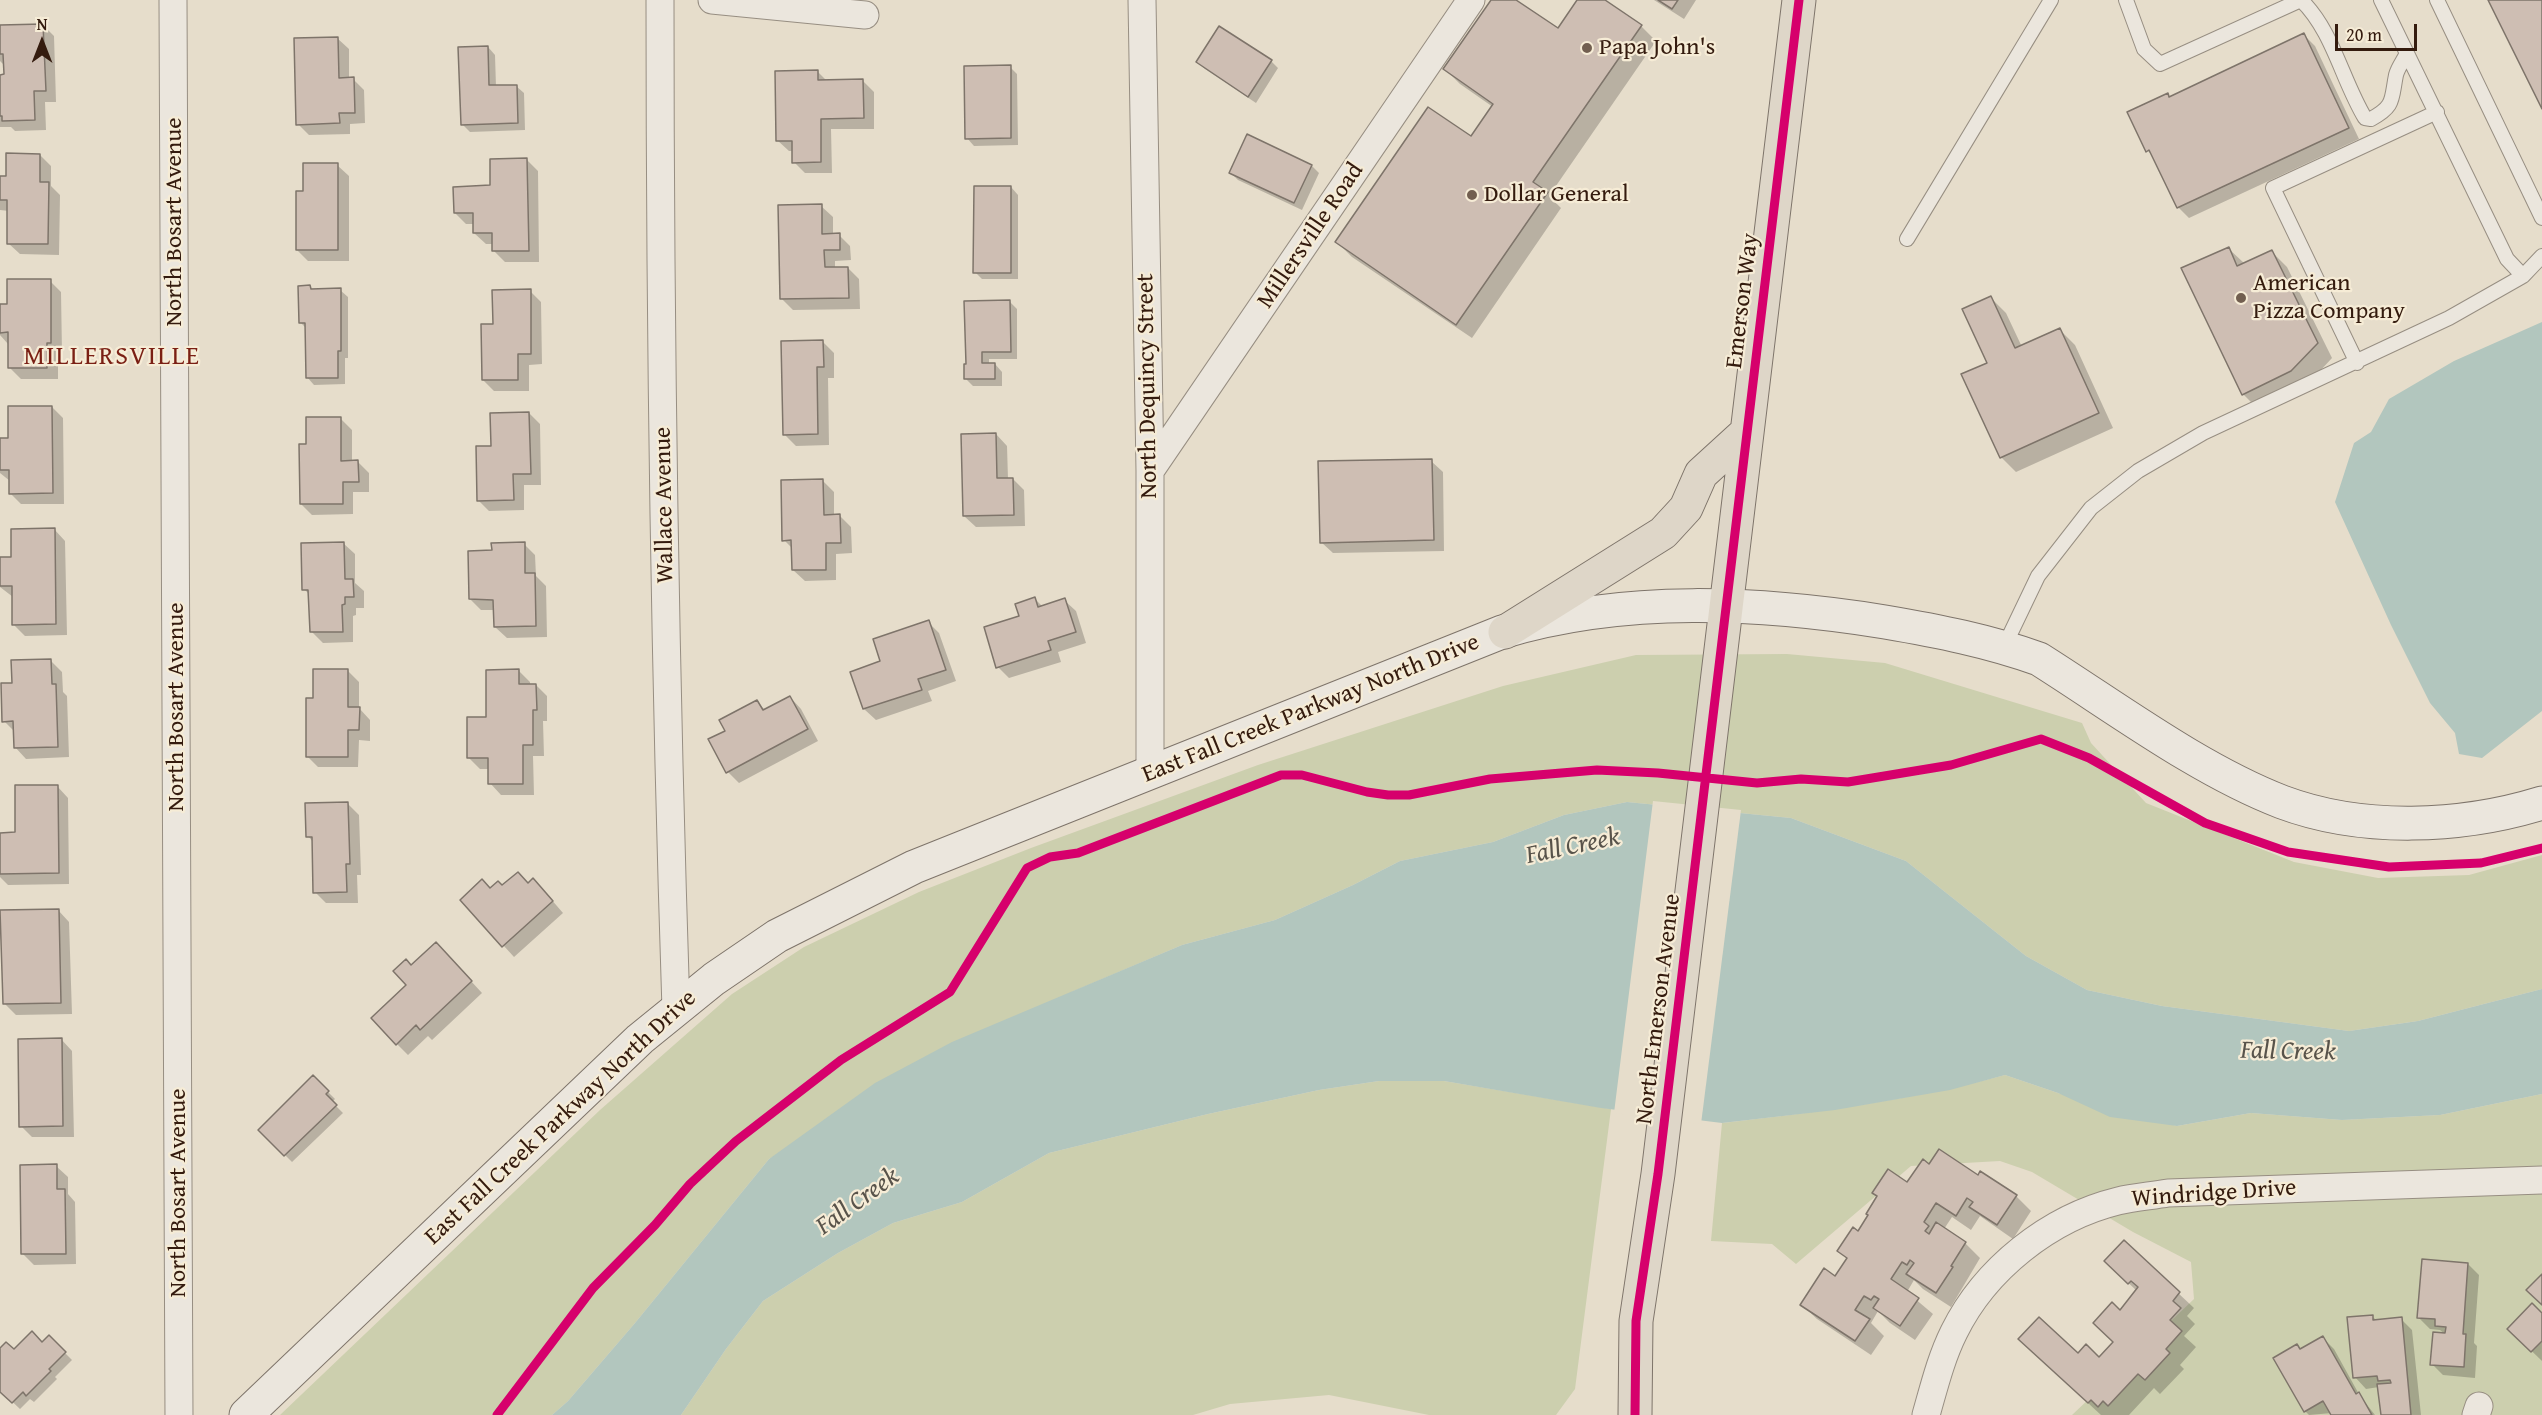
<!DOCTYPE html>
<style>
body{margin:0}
#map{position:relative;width:2542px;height:1415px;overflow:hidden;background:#e6ddcb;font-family:"Gentium Book Plus",serif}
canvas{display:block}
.north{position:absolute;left:12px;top:12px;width:60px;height:60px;-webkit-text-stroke:4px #f6ecd6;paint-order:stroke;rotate:0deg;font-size:16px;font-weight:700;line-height:24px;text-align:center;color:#341b0e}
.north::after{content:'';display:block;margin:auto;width:21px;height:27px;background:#341b0e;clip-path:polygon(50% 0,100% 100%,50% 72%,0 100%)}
.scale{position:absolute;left:2335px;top:24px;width:82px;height:27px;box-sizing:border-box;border:3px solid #341b0e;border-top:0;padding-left:8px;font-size:18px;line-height:21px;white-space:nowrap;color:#341b0e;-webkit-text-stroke:4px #f6ecd6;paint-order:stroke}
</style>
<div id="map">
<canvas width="2542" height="1415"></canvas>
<div class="north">N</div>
<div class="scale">20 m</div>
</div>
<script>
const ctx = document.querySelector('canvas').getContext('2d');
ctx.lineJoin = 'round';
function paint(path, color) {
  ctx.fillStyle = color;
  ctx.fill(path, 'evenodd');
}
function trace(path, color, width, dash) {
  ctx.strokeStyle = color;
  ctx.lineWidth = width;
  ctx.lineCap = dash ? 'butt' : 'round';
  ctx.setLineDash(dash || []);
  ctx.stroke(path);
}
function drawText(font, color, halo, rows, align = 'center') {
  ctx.font = font + ' "Gentium Book Plus",serif';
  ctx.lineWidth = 4.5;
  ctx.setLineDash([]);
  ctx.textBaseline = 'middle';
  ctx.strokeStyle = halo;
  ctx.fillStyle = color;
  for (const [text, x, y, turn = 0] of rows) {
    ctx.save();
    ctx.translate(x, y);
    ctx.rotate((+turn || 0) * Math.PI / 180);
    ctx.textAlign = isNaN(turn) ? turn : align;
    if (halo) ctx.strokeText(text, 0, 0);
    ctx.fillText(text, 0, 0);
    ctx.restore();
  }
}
const green = new Path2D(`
 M1787 654 1885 663 2082 723 2091 743 2146 803 2294 862 2378 878 2469 875 2542 855V989L2418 1021 2349 1031 2162 1006 2087 990 2026 956 1906 861 1791 818 1627 802 1564 815 1493 842 1400 861 1353 885 1275 920 1182 945 1074 991 769 1159 635 1323 568 1401 552 1415H280L600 1110 732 994 804 947 919 892 1031 848 1258 765 1503 686 1636 655Z
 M2005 1075 2058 1093 2177 1126 2251 1113 2342 1120 2440 1115 2542 1094V1415H2072L2194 1299 2191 1262 2133 1232 2032 1172 2000 1161 1911 1166 1796 1264 1772 1244 1711 1241 1722 1123C1818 1112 1912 1100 2005 1075Z
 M1379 1081H1444L1611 1109 1575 1389 1556 1415H1429L1329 1395 1230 1404 1193 1415H681L726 1349 763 1301 838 1253 893 1223 962 1202 1049 1153 1208 1114 1319 1090Z`);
const water = new Path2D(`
 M2542 322V711L2482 758 2459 754 2455 733 2430 703 2391 625 2335 502 2354 443 2371 432 2389 399 2454 361Z
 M1627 802 1791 818 1906 861 2026 956 2087 990 2162 1006 2349 1031 2418 1021 2542 989V1094L2440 1115 2342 1120 2251 1113 2177 1126 2110 1117 2058 1093 2005 1075 1950 1090 1835 1110 1722 1123 1601 1108 1444 1081H1379L1319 1090 1208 1114 1049 1153 962 1202 893 1223 838 1253 763 1301 726 1349 681 1415H552L568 1401 635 1323 769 1159 875 1083 952 1042 1182 945 1275 920 1353 885 1400 861 1493 842 1564 815Z`);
const pier = new Path2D(`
 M1653 801 1741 810 1701 1124 1614 1113Z`);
const shadow = new Path2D(`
 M1493 0H1513L1558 30 1579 0H1602L1641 26 1656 41 1549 196 1561 208 1472 338 1352 257 1337 242 1471 138 1493 107 1460 84 1445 69Z
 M1654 0H1696L1684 19Z
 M43 25 54 36 56 102H45L46 130 15 131 11 127H0V76H6L5 66 0 61V27Z
 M2304 35 2315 46 2359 139 2189 218 2178 207 2155 159 2148 151 2129 112 2167 95 2170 98Z
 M337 38 349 49V79H353L364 90 365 123 350 124V134L309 135 298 124Z
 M488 47 495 55 496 87 516 86 524 93 525 130 470 132 462 124Z
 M1271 61 1278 68 1256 103 1205 69 1197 62Z
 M1010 67 1017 74 1018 145 974 146 967 138Z
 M817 71 827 81H863L874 92V129H831L832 173H805L794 162 793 151H789L777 140Z
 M1247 136 1312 166 1319 173 1302 210 1238 180 1231 173Z
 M40 155 51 166V186L60 195 59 255 20 254 8 243 9 211 0 210V177H7Z
 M527 160 538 171 539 262H505L494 251V244H486L474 233V224H466L455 213Z
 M337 165 349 176V261H308L297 250 305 193Z
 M1011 187 1018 195V279H982L975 272Z
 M821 206 833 217V235H839L850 246 851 260 835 261V268H848L859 279 860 309 793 310 782 299Z
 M2229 249 2245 264 2272 252 2287 267 2332 358 2306 386 2258 409 2243 394Z
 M50 281 61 292 62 353H58V379H21L9 367 8 344 0 335V305H9Z
 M310 287 313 290H340L348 297V358H345V384L314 385 307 377V329L300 322Z
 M530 291 541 302 542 364 529 365V391H494L483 380 494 326Z
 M1991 298 2006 313 2022 347 2060 330 2075 345 2113 428 2016 472 2001 457 1989 364Z
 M1010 302 1017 309V359H989V364H995L1002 372V386H973L966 379Z
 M823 342 834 353V378H828L829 445 796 446 785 435Z
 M52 407 63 418 64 504H21L10 493V481L0 473V439H10Z
 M529 413 540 424 541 485H524V510L489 511 478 500 492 447Z
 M340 418 352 430V462H358L369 473V492H353V514L312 515 301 504 307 446Z
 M996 434 1007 446 1008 479H1013L1024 490 1025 526 976 527 964 516Z
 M1431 461 1443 472 1444 551 1333 553 1321 542Z
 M823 481 834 492V516H840L851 527 852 553 836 554V580L805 581 793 570V549L784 540Z
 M54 529 65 541 67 635 25 636 13 624V597L0 587V559H13Z
 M343 543 355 554V583L364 591V608H356V615L353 616V642L323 643 311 631 310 595 304 589Z
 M524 544 535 555 536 576 546 586 547 637 507 638 495 627V610H481L470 599 493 552Z
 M1035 599 1043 607 1064 600 1076 611 1086 643 1058 652 1061 662 1009 678 998 667 1021 617Z
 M928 622 939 633 956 681 928 691 932 701 876 720 864 709 852 673 882 662Z
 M51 661 62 672 63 692 67 696 69 757 26 759 15 747V732L4 721 13 684Z
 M348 671 359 682V708L370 720V741L359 740 358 767H318L307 756 314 699Z
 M519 671 530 682V685H536L547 696V721H543L544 756H533L534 795H501L490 783 489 769H480L469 758 488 719Z
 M790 697 801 709 818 741 739 783 728 772 727 731 757 702 766 711Z
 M57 786 68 798 69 884 8 885 0 877V834H17Z
 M348 804 359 815 361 875H357L358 903H326L315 892 313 842 308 836Z
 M528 884 544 891 563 913 514 957 462 900 491 889Z
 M58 910 69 922 72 1014 16 1015 5 1004Z
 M447 955 482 993 432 1040 428 1036 408 1055 397 1044 411 966Z
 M61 1039 72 1051 74 1137H32L21 1126Z
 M313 1077 335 1099 332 1102 343 1113 292 1162 260 1130Z
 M56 1166 68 1177V1194L75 1202 76 1264 34 1265 23 1254Z
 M1929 1166 1978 1177 1981 1173 2016 1196 2031 1211 2013 1239 1980 1216 1971 1230 1952 1217 1944 1229 1965 1243 1980 1258 1951 1307 1923 1289 1914 1280 1907 1292 1933 1314 1915 1340 1890 1323 1878 1311 1871 1323 1884 1336 1871 1355 1817 1319 1802 1305 1836 1278 1848 1260 1839 1251Z
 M2124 1242 2194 1308 2187 1316 2195 1324 2184 1336 2196 1347 2180 1365 2184 1369 2160 1394 2154 1388 2129 1415H2101L2035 1354 2079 1355 2100 1359 2114 1342 2120 1312 2137 1291 2121 1276Z
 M2468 1264 2479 1275 2474 1343 2477 1346 2475 1378 2443 1375 2432 1364 2446 1335 2440 1330 2430 1329 2419 1318Z
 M2542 1315V1361L2509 1329Z
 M2372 1316 2377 1321 2401 1319 2412 1330 2421 1415H2382L2379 1387 2366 1389 2355 1377Z
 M49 1337 72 1360 55 1377 57 1379 34 1402 30 1399 20 1409 0 1390V1350L14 1352 42 1344Z
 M2323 1338 2334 1349 2360 1396 2375 1415H2333L2332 1413 2309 1415 2305 1411 2301 1350Z`);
const building = new Path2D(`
 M1491 0H1516L1558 28 1577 0H1605L1642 25 1533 182 1548 192 1456 325 1335 242 1428 107 1471 136 1493 104 1443 69Z
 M1658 0H1678L1672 9Z
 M2488 0H2542V109Z
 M43 24 46 91H34L35 120 2 121V116H0V75L4 74 3 54H0V25Z
 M1219 26 1272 60 1248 97 1196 62Z
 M2304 33 2349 128 2177 208 2149 150 2146 152 2127 112 2168 93 2169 97Z
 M338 37 339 78 354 77 355 113H339L340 123 296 125 294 38Z
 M488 46 489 85H517L518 123 461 125 458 47Z
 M1011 65V138L965 139 964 66Z
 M818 70V80L863 79 864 118 821 119V162L792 163V141H776L775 71Z
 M1247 134 1312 165 1294 203 1229 173Z
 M6 153 40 154V182H49L48 244H7V200H0V176H6Z
 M527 158 529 251H492V233H473V213H454L453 187 490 185V159Z
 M303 163H338V250H296V191H303Z
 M974 186H1011V273H973Z
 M822 204V234L840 233V250H824L825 267H848L849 298 780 299 778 205Z
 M2229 247 2237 266 2272 250 2318 343 2291 371 2242 395 2181 268Z
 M7 279H51V343H47V368H8V332L0 333V304H7Z
 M310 285 311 289 341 288V351H338V378H306L305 323H299L298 286Z
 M531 289V354H518V380H482L481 324H493L492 290Z
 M1991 296 2015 348 2060 328 2099 413 2000 458 1961 374 1987 363 1962 309Z
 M1010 300 1011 352H982V363H995V379H964V364H966L964 301Z
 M823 340 824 367H817L818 434 783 435 781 341Z
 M8 406H52L53 493 9 494V470H0V438H8Z
 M529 412 531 474H513L514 500 477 501 476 446H491L490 413Z
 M306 417H341V461L358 460 359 482H343V504H300L299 444H306Z
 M996 433 997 478H1013L1014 515 963 516 961 434Z
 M1432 459 1434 540 1320 543 1318 461Z
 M823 479 824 515 840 514 841 543H826V570H792L791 540 782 541 781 480Z
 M55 528 56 624 12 625V586H0V557H11V529Z
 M344 542 345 579H353L354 597H345V604L342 605 343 632H310L308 590H302L301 543Z
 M525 542V573H535L536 626 494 627 493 600 469 599 468 551 492 550 491 543Z
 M1035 597 1038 607 1065 598 1076 632 1048 641 1051 650 996 668 984 627 1019 616 1015 604Z
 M929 620 946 670 918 679 922 690 863 709 850 672 880 661 873 639Z
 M51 659 52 684H56L58 747 14 748 13 721 2 722 1 683H12L11 660Z
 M313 669H348V707H360L359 730H348V757H306V698H313Z
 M519 669V684H536L537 710H533V745H523V784H488V758H467V717H486V670Z
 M790 696 808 729 726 773 708 739 725 731 719 720 757 700 763 710Z
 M15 785H58L59 873 0 874V833L15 832Z
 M348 802 350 864H346L347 892 313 893 312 837H306L305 803Z
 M518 872 528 883 533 878 553 901 502 947 460 900 482 879 490 888 498 881 502 885Z
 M59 909 61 1003 3 1004 0 910Z
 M436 942 472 981 420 1030 416 1025 396 1045 371 1018 406 985 393 971 406 959 411 965Z
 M62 1038 63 1126 19 1127 18 1039Z
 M313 1075 329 1091 326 1094 337 1105 284 1156 258 1130Z
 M1939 1149 1978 1175 1980 1171 2017 1195 1997 1225 1969 1207 1973 1202 1967 1198 1956 1216 1936 1203 1924 1222 1929 1226 1925 1231 1929 1234 1936 1222 1966 1242 1951 1266 1953 1267 1936 1293 1906 1274 1914 1263 1910 1260 1907 1265 1902 1262 1891 1279 1919 1298 1900 1326 1873 1308 1879 1299 1874 1296 1871 1300 1864 1296 1855 1310 1870 1319 1855 1341 1800 1305 1824 1268 1835 1276 1847 1258 1837 1251 1853 1227 1858 1231 1868 1215 1866 1214 1877 1196 1872 1193 1888 1169 1907 1182 1923 1159 1929 1164Z
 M57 1164V1189H65L66 1254H21L20 1165Z
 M2124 1240 2180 1292 2173 1301 2181 1308 2170 1320 2182 1331 2166 1349 2170 1353 2145 1380 2138 1374 2108 1406 2103 1401 2098 1407 2091 1400 2088 1403 2018 1339 2039 1317 2078 1353 2086 1344 2099 1357 2113 1342 2093 1323 2112 1302 2120 1310 2138 1287 2131 1281 2128 1284 2104 1261Z
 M2422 1259 2468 1263 2463 1334H2466L2464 1367 2430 1365 2433 1332 2445 1333 2446 1327 2435 1326V1319L2417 1318Z
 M2542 1274V1305L2526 1290Z
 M2532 1303 2542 1313V1341L2531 1352 2507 1329Z
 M2373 1315V1320L2402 1317 2411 1415H2381L2377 1384 2391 1383 2390 1380 2378 1381 2377 1376 2353 1378 2347 1317Z
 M32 1331 42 1342 49 1335 66 1352 49 1369 51 1371 26 1396 23 1392 12 1403 0 1392V1348L6 1342 14 1349Z
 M2323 1336 2356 1394 2359 1392 2372 1415H2331L2323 1401 2304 1412 2273 1358 2297 1344 2300 1349Z`);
const lane = new Path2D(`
 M2126 0 2144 49 2160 64 2301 0
 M2301 0C2333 31 2342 80 2365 118L2371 119C2395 106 2391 100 2396 75 2398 67 2404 60 2407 53
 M2381 0 2507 259 2523 276
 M2437 0 2542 218
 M1907 239 2051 0
 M2357 363 2273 188 2437 112
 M2004 647 2038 576 2091 508 2138 471 2203 433 2449 318 2523 276 2542 256`);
const street = new Path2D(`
 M173 0 179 1415
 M660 0C660 337 665 674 676 1010
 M712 0 865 15
 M1142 0 1150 471V773
 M1150 471 1471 0
 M1926 1415C1934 1387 1941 1358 1954 1332 1985 1269 2049 1218 2118 1201 2134 1197 2151 1196 2168 1193L2542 1180
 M2476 1415 2479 1406`);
const secondary = new Path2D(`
 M246 1415 640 1039 714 979 777 936 914 867 1502 632C1625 595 1760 602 1885 622 1938 631 1989 641 2039 659 2115 707 2199 770 2282 802 2362 832 2461 828 2542 803`);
const primary = new Path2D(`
 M1505 632 1663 533 1686 508 1701 474 1747 432
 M1635 1415 1636 1321 1658 1174 1799 0`);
const cycleway = new Path2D(`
 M497 1415 593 1288 655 1225 690 1184 736 1141 841 1060 950 992 1027 868 1050 857 1078 853 1281 775H1302L1367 792 1388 795H1409L1490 779 1597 770 1658 773 1757 783 1801 779 1848 782 1951 765 2041 739 2089 758 2205 823 2288 852 2389 867 2481 863 2542 848
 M1635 1415 1636 1321 1658 1174 1799 0`);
const markers = [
 [1587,48,6,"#725f50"],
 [1472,195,6,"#725f50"],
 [2241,298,6,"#725f50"]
];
const poiNames = [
 ["Papa John's",1599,48],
 ["Dollar General",1484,195],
 ["American",2253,284],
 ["Pizza Company",2253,312]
];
const streetNames = [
 ["North Bosart Avenue",175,222,-90],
 ["Millersville Road",1311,236,-56],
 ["Emerson Way",1743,301,-83],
 ["North Dequincy Street",1148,386,-91],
 ["Wallace Avenue",665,505,-91],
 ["North Bosart Avenue",177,707,-90],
 ["East Fall Creek Parkway North Drive",1311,709,-22],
 ["North Emerson Avenue",1659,1009,-83],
 ["East Fall Creek Parkway North Drive",561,1118,-43],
 ["North Bosart Avenue",179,1193,-90],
 ["Windridge Drive",2214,1194,-4]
];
const neighbourhoodNames = [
 ["MILLERSVILLE",112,357]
];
const waterNames = [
 ["Fall Creek",1573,847,-12],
 ["Fall Creek",2288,1052,1],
 ["Fall Creek",858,1202,-36]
];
paint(green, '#cccfae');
paint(water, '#b2c6be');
paint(pier, '#e6ddcb');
paint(shadow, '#0003');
paint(building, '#cebeb3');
trace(building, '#7e746a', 1.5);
trace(lane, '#978e82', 16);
trace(street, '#978e82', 29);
trace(secondary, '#7e746a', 35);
trace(primary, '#7e746a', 35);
trace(lane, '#ebe6dd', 14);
trace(street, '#ebe6dd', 27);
trace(secondary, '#ebe6dd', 33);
trace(primary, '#ded6c8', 33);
trace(cycleway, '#d6006c', 9);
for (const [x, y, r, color] of markers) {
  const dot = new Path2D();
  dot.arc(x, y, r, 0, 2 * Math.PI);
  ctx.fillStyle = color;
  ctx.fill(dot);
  trace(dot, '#f6ecd6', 2);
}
drawText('24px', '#341b0e', '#f6ecd6', poiNames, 'left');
drawText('24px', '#341b0e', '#f6ecd6', streetNames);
ctx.letterSpacing = '1.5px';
drawText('26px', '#7a1f14', '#f6ecd6', neighbourhoodNames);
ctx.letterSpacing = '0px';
drawText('italic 26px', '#58534a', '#f6ecd6', waterNames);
</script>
